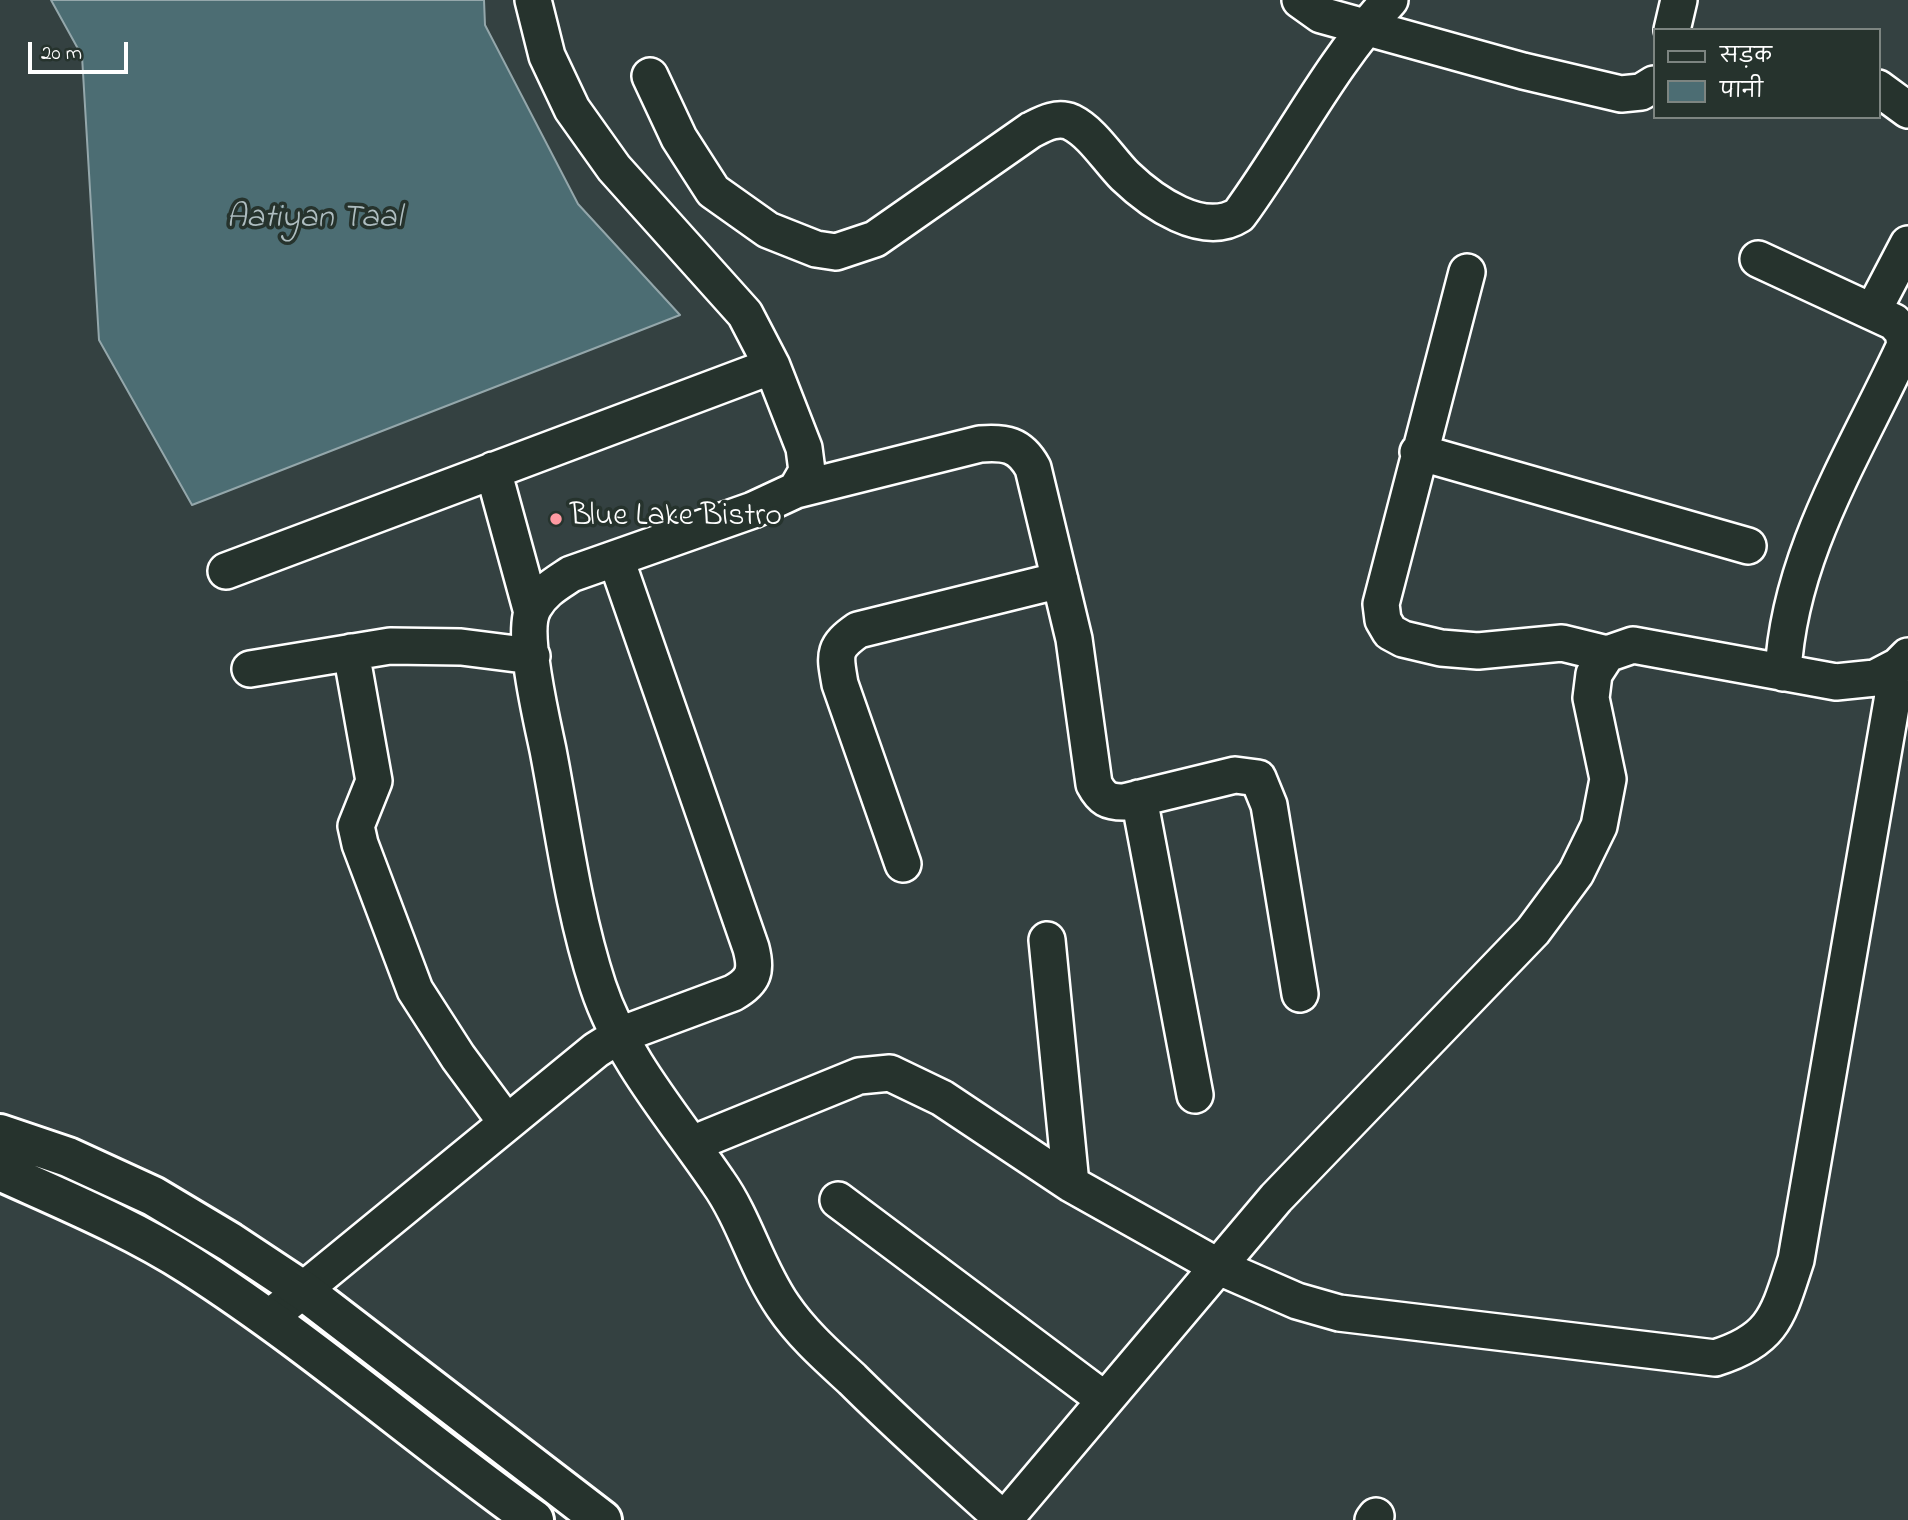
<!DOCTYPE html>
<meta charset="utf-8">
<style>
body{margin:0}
#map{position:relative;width:1908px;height:1520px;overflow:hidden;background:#344141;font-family:"Indie Flower","Playpen Sans Deva",sans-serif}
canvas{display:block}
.legend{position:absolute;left:1653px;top:28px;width:228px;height:91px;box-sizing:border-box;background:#26332d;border:2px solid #7d8581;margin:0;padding:9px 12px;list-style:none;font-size:21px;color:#fff}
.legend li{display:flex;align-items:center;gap:14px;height:35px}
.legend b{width:35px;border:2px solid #7d8581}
.scale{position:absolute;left:28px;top:42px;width:100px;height:32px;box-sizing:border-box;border:4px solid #fff;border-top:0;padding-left:9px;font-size:21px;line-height:24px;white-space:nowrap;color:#fff;-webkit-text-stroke:5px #26332d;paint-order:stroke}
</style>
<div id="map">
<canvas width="1908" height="1520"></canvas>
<ul class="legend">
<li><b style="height:9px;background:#26332d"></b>सड़क</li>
<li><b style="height:19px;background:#4c6d73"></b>पानी</li>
</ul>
<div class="scale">20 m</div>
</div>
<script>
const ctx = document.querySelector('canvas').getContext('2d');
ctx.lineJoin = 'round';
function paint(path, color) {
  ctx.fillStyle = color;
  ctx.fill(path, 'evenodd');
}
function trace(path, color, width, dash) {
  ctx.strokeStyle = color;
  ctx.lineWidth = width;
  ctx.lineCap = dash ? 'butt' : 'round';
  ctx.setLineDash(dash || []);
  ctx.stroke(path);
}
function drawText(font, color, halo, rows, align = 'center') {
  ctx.font = font + ' "Indie Flower",sans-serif';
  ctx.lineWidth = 7;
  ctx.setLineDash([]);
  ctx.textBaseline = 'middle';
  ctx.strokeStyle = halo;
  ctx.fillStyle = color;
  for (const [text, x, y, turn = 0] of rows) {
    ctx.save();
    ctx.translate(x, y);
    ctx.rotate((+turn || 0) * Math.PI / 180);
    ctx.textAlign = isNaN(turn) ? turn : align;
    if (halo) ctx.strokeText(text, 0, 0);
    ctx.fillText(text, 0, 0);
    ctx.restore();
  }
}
const water = new Path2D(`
 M51 0H484L485 25 578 204 680 315 192 505 99 340 82 56Z`);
const street = new Path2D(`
 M533 0 547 56 572 109 614 168 745 314 772 366 804 448 807 471 796 490 753 510 571 574C556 584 543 591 534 607 520 630 542 721 548 750 563 828 573 910 598 986 622 1059 676 1120 718 1182 745 1220 756 1267 783 1306 802 1334 827 1356 852 1379 901 1428 953 1474 1004 1520
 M1300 0 1321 15 1523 71 1621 94 1641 92 1654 84
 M1672 30 1679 0
 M650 76 679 138 713 191 768 230 816 249 836 252 875 239 1031 130C1043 124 1057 116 1071 122 1093 133 1108 159 1125 176 1152 202 1203 238 1239 215 1291 144 1329 65 1390 0
 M1878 88 1908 110
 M1758 259 1894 322 1903 332 1905 345C1856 452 1789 553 1783 673
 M1467 272 1381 604 1383 620 1390 632 1403 639 1441 648 1478 651 1562 643 1607 654
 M1873 311 1908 244
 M1418 452 1748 546
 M493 470 531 609
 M796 490 980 444C1005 442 1020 444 1033 468L1074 639 1094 784C1102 799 1108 802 1124 802L1235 775 1258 778 1269 805 1300 994
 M226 571 772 366
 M351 652 374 781 356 826 360 844 415 990 458 1057 506 1122
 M250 669 390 646 461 647 532 656
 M1139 798 1195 1095
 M903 864 840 684C835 655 832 648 858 630L1060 580
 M1047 940 1071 1184
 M692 1144 859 1076 890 1073 942 1098 1071 1184 1219 1267 1297 1301 1339 1313 1715 1358C1774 1340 1778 1315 1796 1260L1898 666
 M838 1200 1105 1400
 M269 1318 596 1050 620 1035 733 993C754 981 757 971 751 948L616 559
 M1004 1520 1276 1198 1533 931 1576 873 1599 826 1608 779 1591 698 1594 674 1607 654 1633 645 1836 682 1875 678 1898 666 1908 656
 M1373 1520 1376 1516`);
const primary = new Path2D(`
 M0 1134 68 1157 153 1196 230 1242 304 1291 602 1520
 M0 1171C64 1200 132 1228 191 1266 311 1343 418 1437 534 1520`);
const markers = [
 [556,519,7,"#ff9aa2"]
];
const poiNames = [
 ["Blue Lake Bistro",570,519]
];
const waterNames = [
 ["Aatiyan Taal",314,221]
];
paint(water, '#4c6d73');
trace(water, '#94a7ab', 2);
trace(street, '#fff', 40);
trace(primary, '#fff', 44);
trace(street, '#26332d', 35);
trace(primary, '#26332d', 38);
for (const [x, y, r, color] of markers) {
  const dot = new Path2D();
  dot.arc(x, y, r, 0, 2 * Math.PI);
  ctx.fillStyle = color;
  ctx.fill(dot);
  trace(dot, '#26332d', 2.5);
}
drawText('32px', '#fff', '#26332d', poiNames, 'left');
drawText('italic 33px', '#aebdc0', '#26332d', waterNames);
</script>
